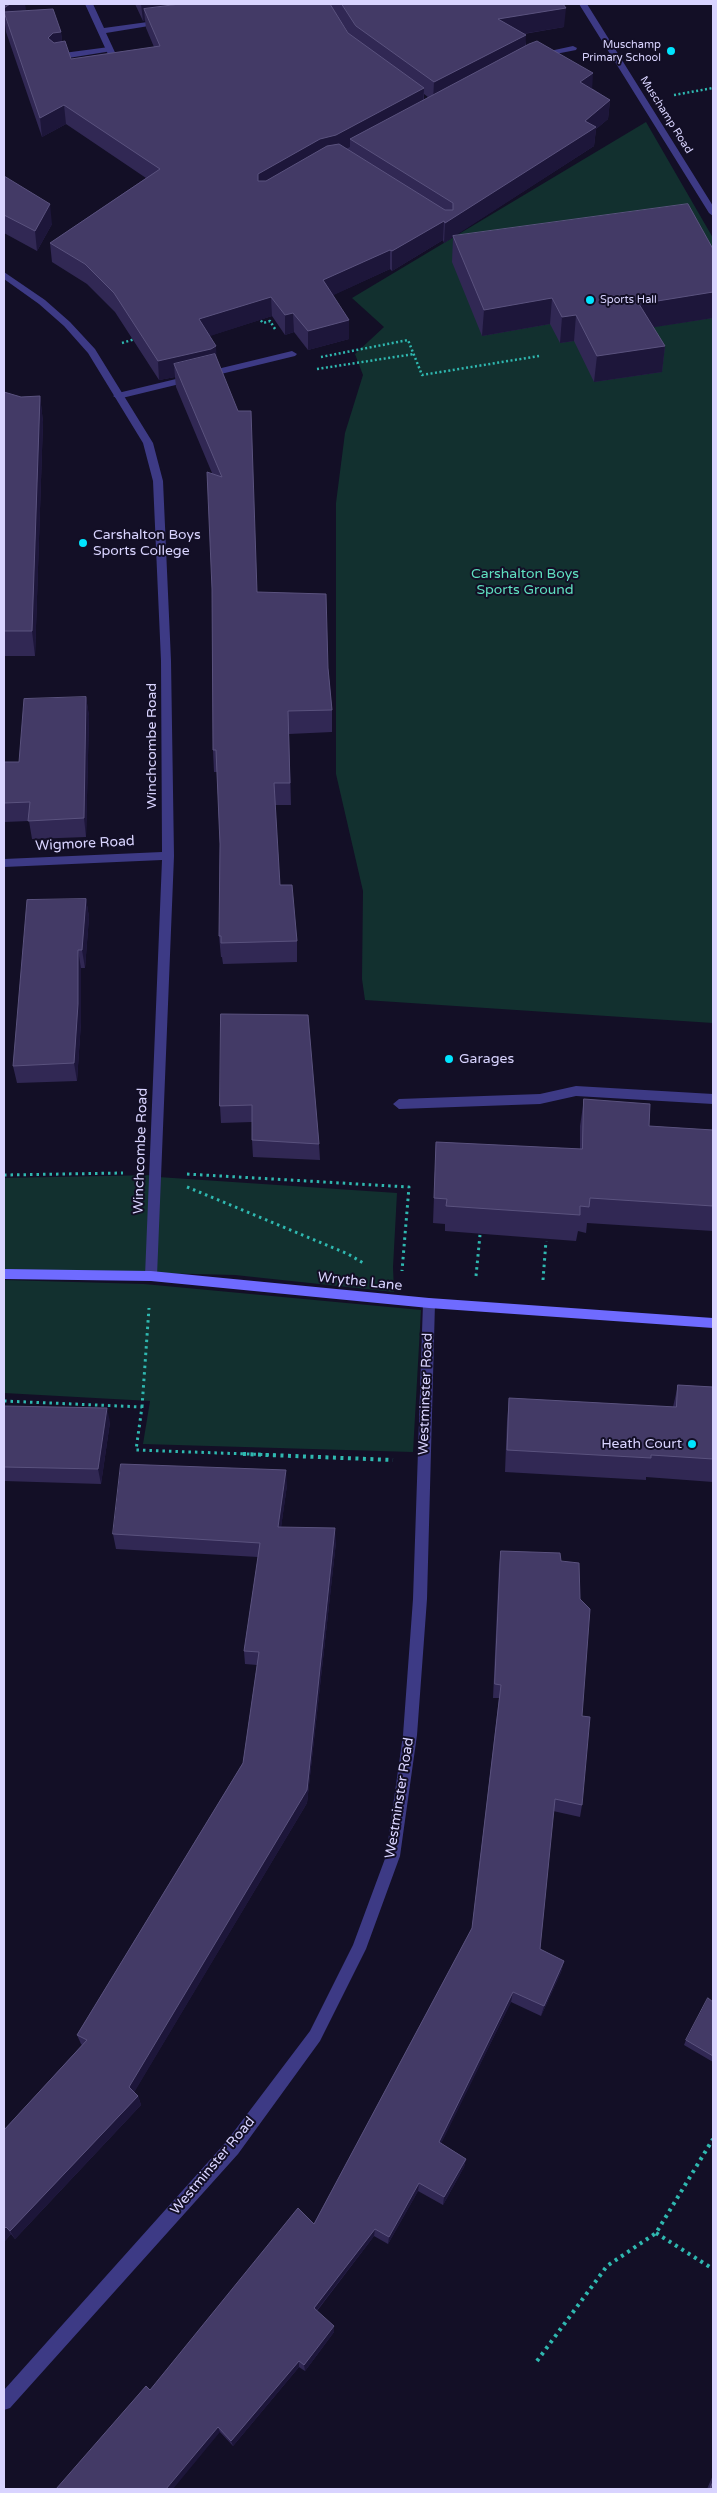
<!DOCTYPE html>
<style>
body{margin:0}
#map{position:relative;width:717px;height:2493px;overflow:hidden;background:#130f26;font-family:"Varela Round",sans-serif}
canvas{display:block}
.frame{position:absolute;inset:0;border:5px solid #d9d4ff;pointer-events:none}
</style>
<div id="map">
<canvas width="717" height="2493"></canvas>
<div class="frame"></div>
</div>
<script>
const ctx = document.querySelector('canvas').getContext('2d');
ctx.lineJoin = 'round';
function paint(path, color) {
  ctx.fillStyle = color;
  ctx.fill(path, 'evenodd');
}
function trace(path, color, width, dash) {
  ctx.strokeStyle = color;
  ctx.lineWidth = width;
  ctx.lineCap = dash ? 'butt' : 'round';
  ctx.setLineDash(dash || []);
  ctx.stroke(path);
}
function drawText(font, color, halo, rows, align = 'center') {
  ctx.font = font + ' "Varela Round",sans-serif';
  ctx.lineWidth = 4;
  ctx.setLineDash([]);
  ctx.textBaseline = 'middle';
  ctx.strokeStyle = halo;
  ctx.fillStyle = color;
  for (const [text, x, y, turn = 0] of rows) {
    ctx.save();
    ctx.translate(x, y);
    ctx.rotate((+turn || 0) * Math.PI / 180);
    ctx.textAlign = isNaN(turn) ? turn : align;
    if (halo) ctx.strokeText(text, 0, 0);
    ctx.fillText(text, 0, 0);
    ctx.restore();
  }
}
const green = new Path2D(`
 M646 122 713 238V1023L365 1000 362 979 363 891 336 774V503L345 433 363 375 355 354 384 327 352 298Z
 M155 1175 148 1273 4 1271V1178Z
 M158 1177 397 1193 393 1267 394 1292 235 1275 155 1273Z
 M4 1280 144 1284 421 1310 413 1452 143 1444 150 1401 4 1393Z`);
const pathFar2 = new Path2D(`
 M674 95 713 88
 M258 317 263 323 270 321 275 329
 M122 343 135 339
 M321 357 408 340 422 375 539 356
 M317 369 414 354`);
const pathFar1 = new Path2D(`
 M187 1174 409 1187 402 1271
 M4 1175 123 1173
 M187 1187 348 1254 365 1264
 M476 1276 480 1235
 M543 1280 546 1241
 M4 1401 142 1407 136 1450 275 1455
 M142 1407 149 1308`);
const path = new Path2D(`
 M243 1454 393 1460
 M656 2233 713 2269
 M537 2361 607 2266 656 2233 713 2139`);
const service = new Path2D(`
 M109 47H112V51L56 60 52 57 56 54Z
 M292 351 297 354 295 356 118 399 113 396 118 393Z
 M576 1086 713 1094V1104L576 1096 540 1104 399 1109 393 1104 399 1099 540 1094Z`);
const minor = new Path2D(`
 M85 4H93L104 28 155 21 159 23 155 25 106 33 119 61 112 63Z
 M579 4H587L713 206V216L709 213Z
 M573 46 577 48 576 50 540 57 536 54Z
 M4 272 45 300 70 322 95 349 153 443 163 481 171 661 174 856 157 1276 155 1280H147L145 1276 162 860 4 867V859L162 852 161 661 153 481 143 443 88 353 64 326 39 304 4 279Z
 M429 1298 433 1299 435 1303 427 1599 417 1735 400 1856 366 1949 320 2041 238 2154 10 2408 4 2410V2390L226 2142 310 2031 353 1945 386 1856 403 1735 413 1599 423 1303 425 1299Z`);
const secondary = new Path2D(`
 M4 1269 151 1271 429 1298 713 1318V1328L429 1308 151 1281 4 1279Z`);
const wall = new Path2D(`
 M4 4 26 9 23 11 61 32 62 41 71 59 154 47 146 28 145 20 143 21 135 4H172L173 5 180 4H563L564 27 524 34 526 45 610 100 608 119 596 129 594 146 454 236 713 249V318L653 327 665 346 662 372 594 382 574 341 560 343 550 324 482 336 452 262 453 237 444 243 443 240 392 271 390 269 333 295 349 339 308 350 294 332 285 335 272 316 209 336 216 358 257 592 328 668 332 710V732L289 734 291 805H275L280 885 297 941V962L223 964 222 957H221L219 936 220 844 217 772H214L213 750 212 473 176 387 175 377 159 380 115 312 87 284 52 262 50 243 146 178 66 124 42 137 6 32 5 24H4ZM336 13 349 34 348 33ZM424 94 428 97 424 100Z
 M4 176 52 224 37 251 4 233Z
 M4 392 21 397 40 396 43 422 35 656H4Z
 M86 697 89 716 86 837 32 839 29 821 4 822V762H19Z
 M86 899 89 917 85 968H81V1022L77 1081 17 1083 13 1066Z
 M221 1014 319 1144 320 1160 253 1157 252 1140V1122L221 1123 220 1106Z
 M584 1099 649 1126 713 1130V1231L587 1223 586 1233 578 1231 576 1241 445 1231V1224L433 1223 436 1142 580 1149V1126Z
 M678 1385 713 1387V1482L646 1477V1480L505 1472 507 1421 509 1398 673 1407Z
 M4 1406 110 1422 101 1484 4 1481Z
 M287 1485 281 1527 336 1542 307 1803 134 2092 138 2096 141 2105 15 2239 11 2234 4 2242V2130L82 2045 81 2044 77 2035 243 1763 257 1665 245 1664 244 1651 258 1557 116 1549 113 1534Z
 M501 1551 582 1716V1805L580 1817 553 1811 540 1949 564 1961 561 1972 541 2016 511 2002 441 2143 466 2159 464 2167 443 2205 418 2191 388 2244 374 2236 317 2311 334 2332 305 2371 299 2367 233 2446 220 2432 150 2390 314 2224 472 1928 499 1698H493L499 1565Z
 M713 2002V2062L684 2045 686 2040Z
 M713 2475V2489H707Z`);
const shadedWall = new Path2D(`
 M10 4H25L26 9 7 22 4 13V8Z
 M141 4H172L173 16 144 9 145 20 143 21Z
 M566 8 564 27 497 38 498 19Z
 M61 32 63 51 48 38 53 33Z
 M526 35 525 54 433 101 434 82Z
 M593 73 592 92 580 82Z
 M424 88 423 107 350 139V147L259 193 258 181V174L320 139Z
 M610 100 608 119 596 129 594 146 444 243 445 223 585 121Z
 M64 105 66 124 42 137 40 118Z
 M50 204 52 224 37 251 35 231Z
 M444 221 443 240 392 271V251Z
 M390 250V269L323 300V280Z
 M713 292V318L636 330 639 304Z
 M271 297 272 316 201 339 199 319Z
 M552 298 550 324 482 336 484 310Z
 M293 313 294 332 285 335V315Z
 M576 315 574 341 560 343 562 317Z
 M349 320V339L308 350V331Z
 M216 346 217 366 174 364 175 377 159 380 158 361Z
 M665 346 662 372 594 382 597 356Z
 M40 396 43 422 35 656 32 631Z
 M86 697 89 716 86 837 84 818Z
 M86 899 89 917 85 968 82 950Z
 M78 950 81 968V1022L77 1081 74 1063Z
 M107 1408 110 1422 101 1484 98 1469Z
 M286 1470 287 1485 279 1542 278 1527Z
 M335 1528 336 1542 307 1803 132 2096 129 2087Z
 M564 1961 561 1972 541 2016 544 2006Z
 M513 1992 511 2002 438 2150 439 2142Z
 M138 2096 141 2105 15 2239 10 2231Z
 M466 2159 464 2167 443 2205 444 2197Z
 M419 2183 418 2191 388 2244 389 2237Z
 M6 2227 11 2234 4 2242V2229Z
 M375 2229 374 2236 314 2314V2308Z
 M334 2326V2332L305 2371 304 2365Z
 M299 2361V2367L233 2446 231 2441Z
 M218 2427 220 2432 173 2489H166Z`);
const building = new Path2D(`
 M4 4H10L4 8Z
 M180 4H330L348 33 424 88 336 135 320 139 258 174V181H266L327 146 339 144 445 210H453V203L350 139 529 44 537 41 593 73 580 82 610 100 585 121 596 127 445 223 444 221 392 251 390 250 323 280 349 320 308 331 293 313 285 315 271 297 199 319 216 346 211 349 158 361 114 293 85 264 50 243 160 169 64 105 40 118 4 12 53 9 61 32 53 33 48 38 54 43 65 41 71 59 160 46 144 9Z
 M342 4H563L566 8 498 19 526 35 434 82 356 26Z
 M4 176 50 204 35 231 4 215Z
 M688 204 713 249V292L639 304 665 346 597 356 576 315 562 317 552 298 484 310 453 236Z
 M215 354 238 411H251L257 592 326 594 328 668 332 710 288 711 290 783H274L280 885H292L297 941 221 943V936H219L220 844 216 750H213L212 589 207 472 222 477 174 364Z
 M4 392 21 397 40 396 32 631H4Z
 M86 697 84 818 28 821 30 802 4 803V762H19L24 699Z
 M86 899 82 950H78V1004L74 1063 13 1066 27 900Z
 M221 1014 308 1015 319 1144 252 1140V1105L220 1106Z
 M584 1099 650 1104 649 1126 713 1130V1206L590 1198 589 1207 580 1206V1215L446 1206 447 1199 434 1198 436 1142 582 1149Z
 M678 1385 713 1387V1459L651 1455V1458L507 1450 509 1398 676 1407Z
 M4 1406 107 1408 98 1469 4 1467Z
 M121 1464 286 1470 278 1527 335 1528 307 1790 129 2087 138 2096 10 2231 6 2227 4 2229V2130L87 2040 77 2035 243 1763 259 1652 244 1651 260 1543 113 1534Z
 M501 1551 560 1553 561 1561 579 1563 580 1599 590 1609 582 1716 590 1717 582 1805 555 1799 540 1949 564 1961 544 2006 513 1992 439 2142 466 2159 444 2197 419 2183 389 2237 375 2229 314 2308 334 2326 304 2365 299 2361 231 2441 218 2427 166 2489H56L146 2386 150 2390 298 2208 314 2224 472 1928 501 1685 495 1684Z
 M708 1998 713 2002V2056L686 2040Z
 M713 2482V2489H710Z`);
const markers = [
 [671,51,5,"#00e5ff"],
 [590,300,5,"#00e5ff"],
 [83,543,5,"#00e5ff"],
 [449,1059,5,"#00e5ff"],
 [692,1444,5,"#00e5ff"]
];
const farPoinames = [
 ["Muschamp",661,45],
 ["Primary School",661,58],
 ["Sports Hall",600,300,"left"]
];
const farStreetnames = [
 ["Muschamp Road",666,115,58]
];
const poiNames = [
 ["Carshalton Boys",93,535],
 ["Sports College",93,551],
 ["Garages",459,1059],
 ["Heath Court",682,1444,"right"]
];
const parkNames = [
 ["Carshalton Boys",525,574],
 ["Sports Ground",525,590]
];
const streetNames = [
 ["Winchcombe Road",152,746,-90],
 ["Wigmore Road",85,844,-3],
 ["Winchcombe Road",141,1151,-88],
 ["Wrythe Lane",360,1282,6],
 ["Westminster Road",426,1394,-88],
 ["Westminster Road",400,1798,-81],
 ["Westminster Road",213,2166,-50]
];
paint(green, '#12302f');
trace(pathFar2, '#2fb8b0', 2.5, [2, 2.5]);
trace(pathFar1, '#2fb8b0', 3, [2.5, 4]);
trace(path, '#2fb8b0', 4, [3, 4.5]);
paint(service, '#3d3a85');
paint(minor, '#3d3a85');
paint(secondary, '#6f6bff');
paint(wall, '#312854');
paint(shadedWall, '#1d163a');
paint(building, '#433a66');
trace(building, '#5a527e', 1);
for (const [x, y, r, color] of markers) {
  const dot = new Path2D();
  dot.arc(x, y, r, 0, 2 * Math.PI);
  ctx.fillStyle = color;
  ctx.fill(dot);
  trace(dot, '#130f26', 2);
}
drawText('11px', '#d9d4ff', '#130f26', farPoinames, 'right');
drawText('11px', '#d9d4ff', '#130f26', farStreetnames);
drawText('14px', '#d9d4ff', '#130f26', poiNames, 'left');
drawText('14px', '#5fe0c0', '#130f26', parkNames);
drawText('14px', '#d9d4ff', '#130f26', streetNames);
</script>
